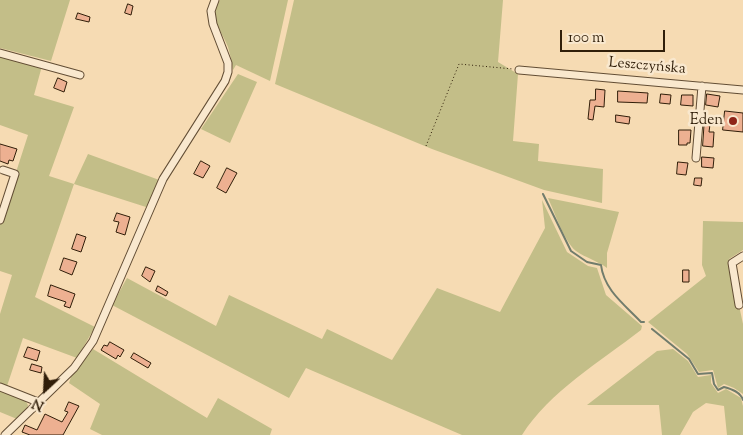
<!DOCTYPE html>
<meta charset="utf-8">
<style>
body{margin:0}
#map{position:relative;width:743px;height:435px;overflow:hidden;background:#f6dbb3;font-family:"Sorts Mill Goudy",serif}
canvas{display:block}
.north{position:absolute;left:20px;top:365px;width:50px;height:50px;-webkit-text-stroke:4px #f9e8ce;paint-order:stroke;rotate:205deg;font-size:14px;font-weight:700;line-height:20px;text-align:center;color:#301e09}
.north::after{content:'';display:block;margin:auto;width:18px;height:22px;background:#301e09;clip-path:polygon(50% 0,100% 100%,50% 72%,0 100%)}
.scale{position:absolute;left:560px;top:30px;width:105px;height:22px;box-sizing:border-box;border:2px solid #301e09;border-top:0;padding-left:6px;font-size:15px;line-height:18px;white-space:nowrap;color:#301e09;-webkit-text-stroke:4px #f9e8ce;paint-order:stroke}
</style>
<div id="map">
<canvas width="743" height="435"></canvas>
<div class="north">N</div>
<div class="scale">100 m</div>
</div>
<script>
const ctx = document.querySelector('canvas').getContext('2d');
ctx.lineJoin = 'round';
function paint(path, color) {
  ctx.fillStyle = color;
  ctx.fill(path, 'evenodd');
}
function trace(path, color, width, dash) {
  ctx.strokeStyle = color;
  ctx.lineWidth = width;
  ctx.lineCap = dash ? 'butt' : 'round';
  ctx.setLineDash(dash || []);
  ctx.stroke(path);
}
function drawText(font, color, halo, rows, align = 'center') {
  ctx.font = font + ' "Sorts Mill Goudy",serif';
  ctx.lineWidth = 5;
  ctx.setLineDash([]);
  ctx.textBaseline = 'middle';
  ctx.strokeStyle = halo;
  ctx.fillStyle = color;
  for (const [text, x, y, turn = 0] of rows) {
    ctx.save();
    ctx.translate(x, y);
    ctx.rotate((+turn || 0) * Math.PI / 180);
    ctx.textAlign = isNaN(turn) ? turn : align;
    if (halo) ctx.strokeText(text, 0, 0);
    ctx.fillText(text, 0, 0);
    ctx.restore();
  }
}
const green = new Path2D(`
 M0 0H70L51 61 0 48Z
 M220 0H288L270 81 236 65 233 70C232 62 230 54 228 47 222 31 207 16 220 0Z
 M294 0H503L498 62 518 74 513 141 539 144 538 161 603 169 602 203 544 190 432 149 275 84Z
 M0 54 42 66 34 95 74 107 49 176 74 184 88 154 162 181 146 207 74 184 35 297 95 327 77 358 23 338 7 386 0 383V314L12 275 0 271V222L28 135 0 125Z
 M238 74 257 82 230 143 201 129Z
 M548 198 619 212 607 253V268C598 261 586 258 576 251 564 241 555 213 548 198Z
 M542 200 567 252 588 266 597 268 606 295 642 326 641 330C601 361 549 392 522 435H462L306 368 289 398 112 305 127 278 216 326 229 295 322 339 327 329 392 360 437 288 500 312 545 228Z
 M703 221 743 222V250L729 259 743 324V394L734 388 724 384 718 388 713 370 699 372 687 354 648 322 706 276 702 265Z
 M93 349 207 418 218 398 272 429 270 435H102L90 429 100 404 69 383 71 377Z
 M673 349 688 361 698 377 711 375V383L718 393 726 389 741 398 743 406V435H727L724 406 706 403 693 412 680 435H662L659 405H587L657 351Z
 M0 390 25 400 28 405 27 409 17 419 0 412Z`);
const stream = new Path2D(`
 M543 194 571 251 587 262 601 265C604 290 625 305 641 322H644
 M652 329 689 359 698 374 712 373 714 384 718 390 724 387C731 389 741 392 743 400`);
const building = new Path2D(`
 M128 4 133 6 131 15 125 13Z
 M78 13 90 17 89 22 76 19Z
 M58 78 67 82 64 92 54 88Z
 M596 89 605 90 604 107 595 106 593 120 588 119 590 100H595Z
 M618 91 648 93 647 103 618 102Z
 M661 94 671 95 670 104 660 103Z
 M707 94 720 96 718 107 706 105Z
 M682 95H693V106L681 105Z
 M725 111 743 113V132L723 130Z
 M616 115 630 117 629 124 616 122Z
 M705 116 711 117 709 132H714L713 147 703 146Z
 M679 130H691L690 143H687V145H679Z
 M0 144 17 149 13 161 9 160 8 164 0 161Z
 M702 157 714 158 713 168 702 167Z
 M201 161 210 166 203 178 194 174Z
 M678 162 688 163 686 175 677 174Z
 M227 168 237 173 226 193 217 188Z
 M695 178H702L701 186 694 185Z
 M117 213 130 217 125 235 116 232 119 222 114 221Z
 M77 234 86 237 81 252 72 249Z
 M64 258 77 262 72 275 60 270Z
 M146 267 155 271 150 282 142 276Z
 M683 270H689V282H683Z
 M51 285 75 294 70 308 64 306 66 302 48 296Z
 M158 286 168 292 166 296 156 291Z
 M110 342 124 350 120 357 118 355 116 359 101 350 104 345 107 346Z
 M28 347 40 351 37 361 24 357Z
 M134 353 151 363 148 368 131 358Z
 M32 364 42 367 41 373 30 370Z
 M69 402 79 406 63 435H30L22 432 25 425 37 430 45 414 62 422 68 412 65 411Z`);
const path = new Path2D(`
 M426 146 459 64 513 69`);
const minor = new Path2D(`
 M0 53 80 75
 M519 70 743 90
 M696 158 702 86
 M0 220 15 174 3 170
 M739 305 732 263 743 256
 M0 387 38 402
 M5 435 74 368 93 341 163 179 225 81 228 72V63L213 24 211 11 215 0`);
const markers = [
 [733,121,5,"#8f2418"]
];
const streetNames = [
 ["Leszczyńska",647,67,5]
];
const poiNames = [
 ["Eden",723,121]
];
paint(green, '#c3be88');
trace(stream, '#717c6c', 2);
paint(building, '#edb091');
trace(building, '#301e09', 1);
trace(minor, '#624d34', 9);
trace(path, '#301e09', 1, [1, 2.5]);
trace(minor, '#f9e8ce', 7);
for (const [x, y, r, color] of markers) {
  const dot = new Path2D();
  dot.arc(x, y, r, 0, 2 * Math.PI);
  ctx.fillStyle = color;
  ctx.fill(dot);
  trace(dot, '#f9e8ce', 2);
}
drawText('15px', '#301e09', '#f9e8ce', streetNames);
drawText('15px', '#301e09', '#f9e8ce', poiNames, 'right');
</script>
